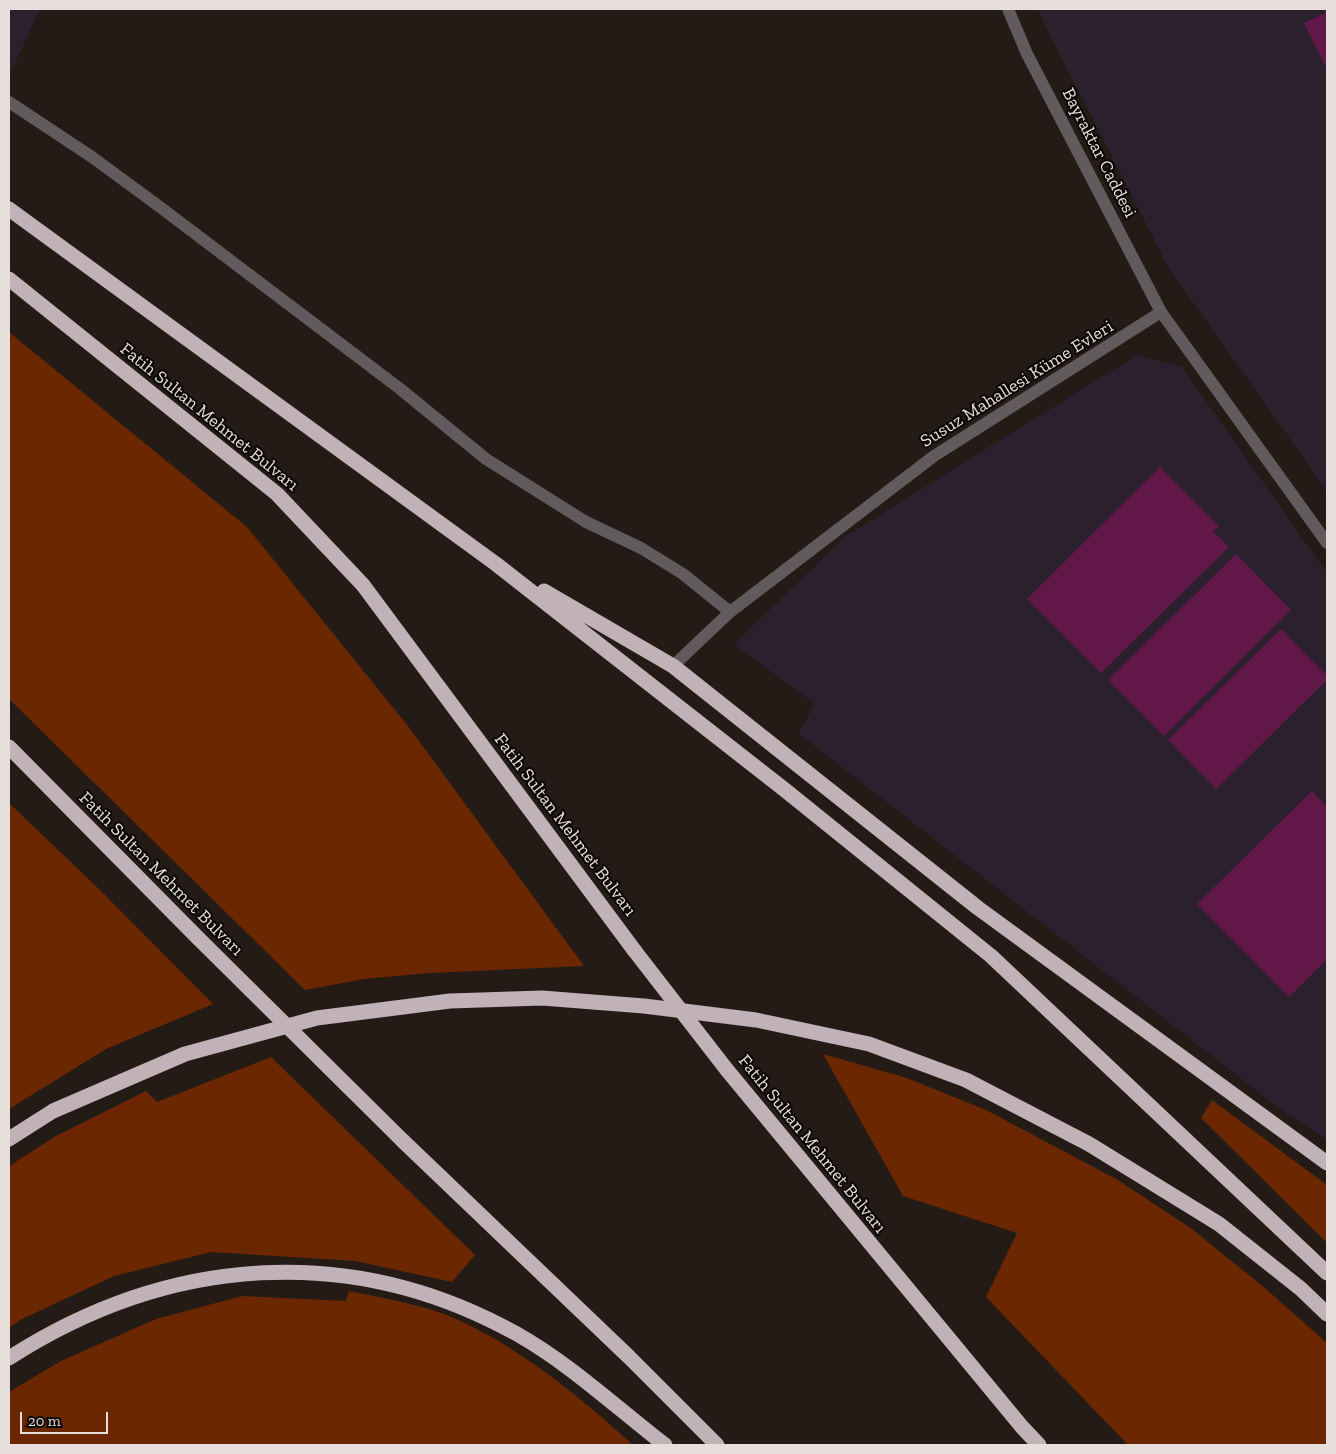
<!DOCTYPE html>
<meta charset="utf-8">
<style>
body{margin:0}
#map{position:relative;width:1336px;height:1454px;overflow:hidden;background:#241b16;font-family:"Zilla Slab",serif}
canvas{display:block}
.frame{position:absolute;inset:0;border:10px solid #e7dfdc;pointer-events:none}
.scale{position:absolute;left:20px;top:1412px;width:88px;height:22px;box-sizing:border-box;border:2px solid #e7dfdc;border-top:0;padding-left:6px;font-size:15px;line-height:18px;white-space:nowrap;color:#e7dfdc;-webkit-text-stroke:4px #0a0705;paint-order:stroke}
</style>
<div id="map">
<canvas width="1336" height="1454"></canvas>
<div class="frame"></div>
<div class="scale">20 m</div>
</div>
<script>
const ctx = document.querySelector('canvas').getContext('2d');
ctx.lineJoin = 'round';
function paint(path, color) {
  ctx.fillStyle = color;
  ctx.fill(path, 'evenodd');
}
function trace(path, color, width, dash) {
  ctx.strokeStyle = color;
  ctx.lineWidth = width;
  ctx.lineCap = dash ? 'butt' : 'round';
  ctx.setLineDash(dash || []);
  ctx.stroke(path);
}
function drawText(font, color, halo, rows, align = 'center') {
  ctx.font = font + ' "Zilla Slab",serif';
  ctx.lineWidth = 4;
  ctx.setLineDash([]);
  ctx.textBaseline = 'middle';
  ctx.strokeStyle = halo;
  ctx.fillStyle = color;
  for (const [text, x, y, turn = 0] of rows) {
    ctx.save();
    ctx.translate(x, y);
    ctx.rotate((+turn || 0) * Math.PI / 180);
    ctx.textAlign = isNaN(turn) ? turn : align;
    if (halo) ctx.strokeText(text, 0, 0);
    ctx.fillText(text, 0, 0);
    ctx.restore();
  }
}
const industrial = new Path2D(`
 M9 9H40L9 76Z
 M1037 9H1327V491L1168 267Z
 M1137 355 1182 367 1327 573V1140L1280 1109 798 733 815 704 734 644 846 536Z`);
const green = new Path2D(`
 M9 332 247 527 408 726 584 966 429 973 364 979 305 990 9 699Z
 M9 803 100 890 213 1004 106 1049 9 1109Z
 M823 1054 907 1078 986 1110 1118 1180 1192 1229 1266 1289 1327 1343V1445H1128L986 1297 1017 1233 903 1196Z
 M271 1057 475 1255 452 1282 355 1261 211 1252 114 1276 20 1320 9 1328V1166L56 1136 146 1091 157 1102Z
 M1212 1100 1327 1185V1243L1201 1118Z
 M349 1291C386 1299 428 1305 463 1322 527 1353 581 1398 633 1445H9V1392L61 1361 156 1319 242 1296 346 1301Z`);
const building = new Path2D(`
 M1327 12V70L1304 23Z
 M1160 467 1219 526 1213 531 1229 547 1101 673 1027 599Z
 M1236 554 1291 610 1164 736 1108 680Z
 M1281 629 1327 676V680L1216 789 1168 740Z
 M1312 791 1327 807V959L1289 997 1197 904Z`);
const minor = new Path2D(`
 M1008 9 1027 54 1161 312
 M9 102 92 157 160 207 399 388 486 459 586 522 641 548 683 574 730 612
 M673 666 730 612 934 456 1161 312 1327 543`);
const highway = new Path2D(`
 M9 209 496 564 785 790 991 956 1327 1273
 M9 279 277 494 363 585 634 950
 M544 591 673 666 978 908 1327 1163
 M9 747 198 938
 M727 1070 1022 1427 1039 1445
 M9 1139 53 1111 185 1054 317 1018 450 1001 542 998 644 1006 756 1020 869 1044 966 1080 1089 1144 1219 1224 1301 1289 1327 1314
 M403 1141 629 1357 717 1445
 M9 1358C168 1256 350 1241 517 1334 570 1364 617 1408 665 1445`);
const highwayBridge = new Path2D(`
 M198 938 403 1141
 M634 950 727 1070`);
const streetNames = [
 ["Bayraktar Caddesi",1099,153,63],
 ["Susuz Mahallesi Küme Evleri",1017,384,-32],
 ["Fatih Sultan Mehmet Bulvarı",209,417,39],
 ["Fatih Sultan Mehmet Bulvarı",565,825,53],
 ["Fatih Sultan Mehmet Bulvarı",161,874,45],
 ["Fatih Sultan Mehmet Bulvarı",812,1144,51]
];
paint(industrial, '#2a202e');
paint(green, '#6b2700');
paint(building, '#611848');
trace(minor, '#615b5d', 12);
trace(highway, '#c1b2b7', 15);
trace(highwayBridge, '#c1b2b7', 15);
drawText('18px', '#e7dfdc', '#0a0705', streetNames);
</script>
